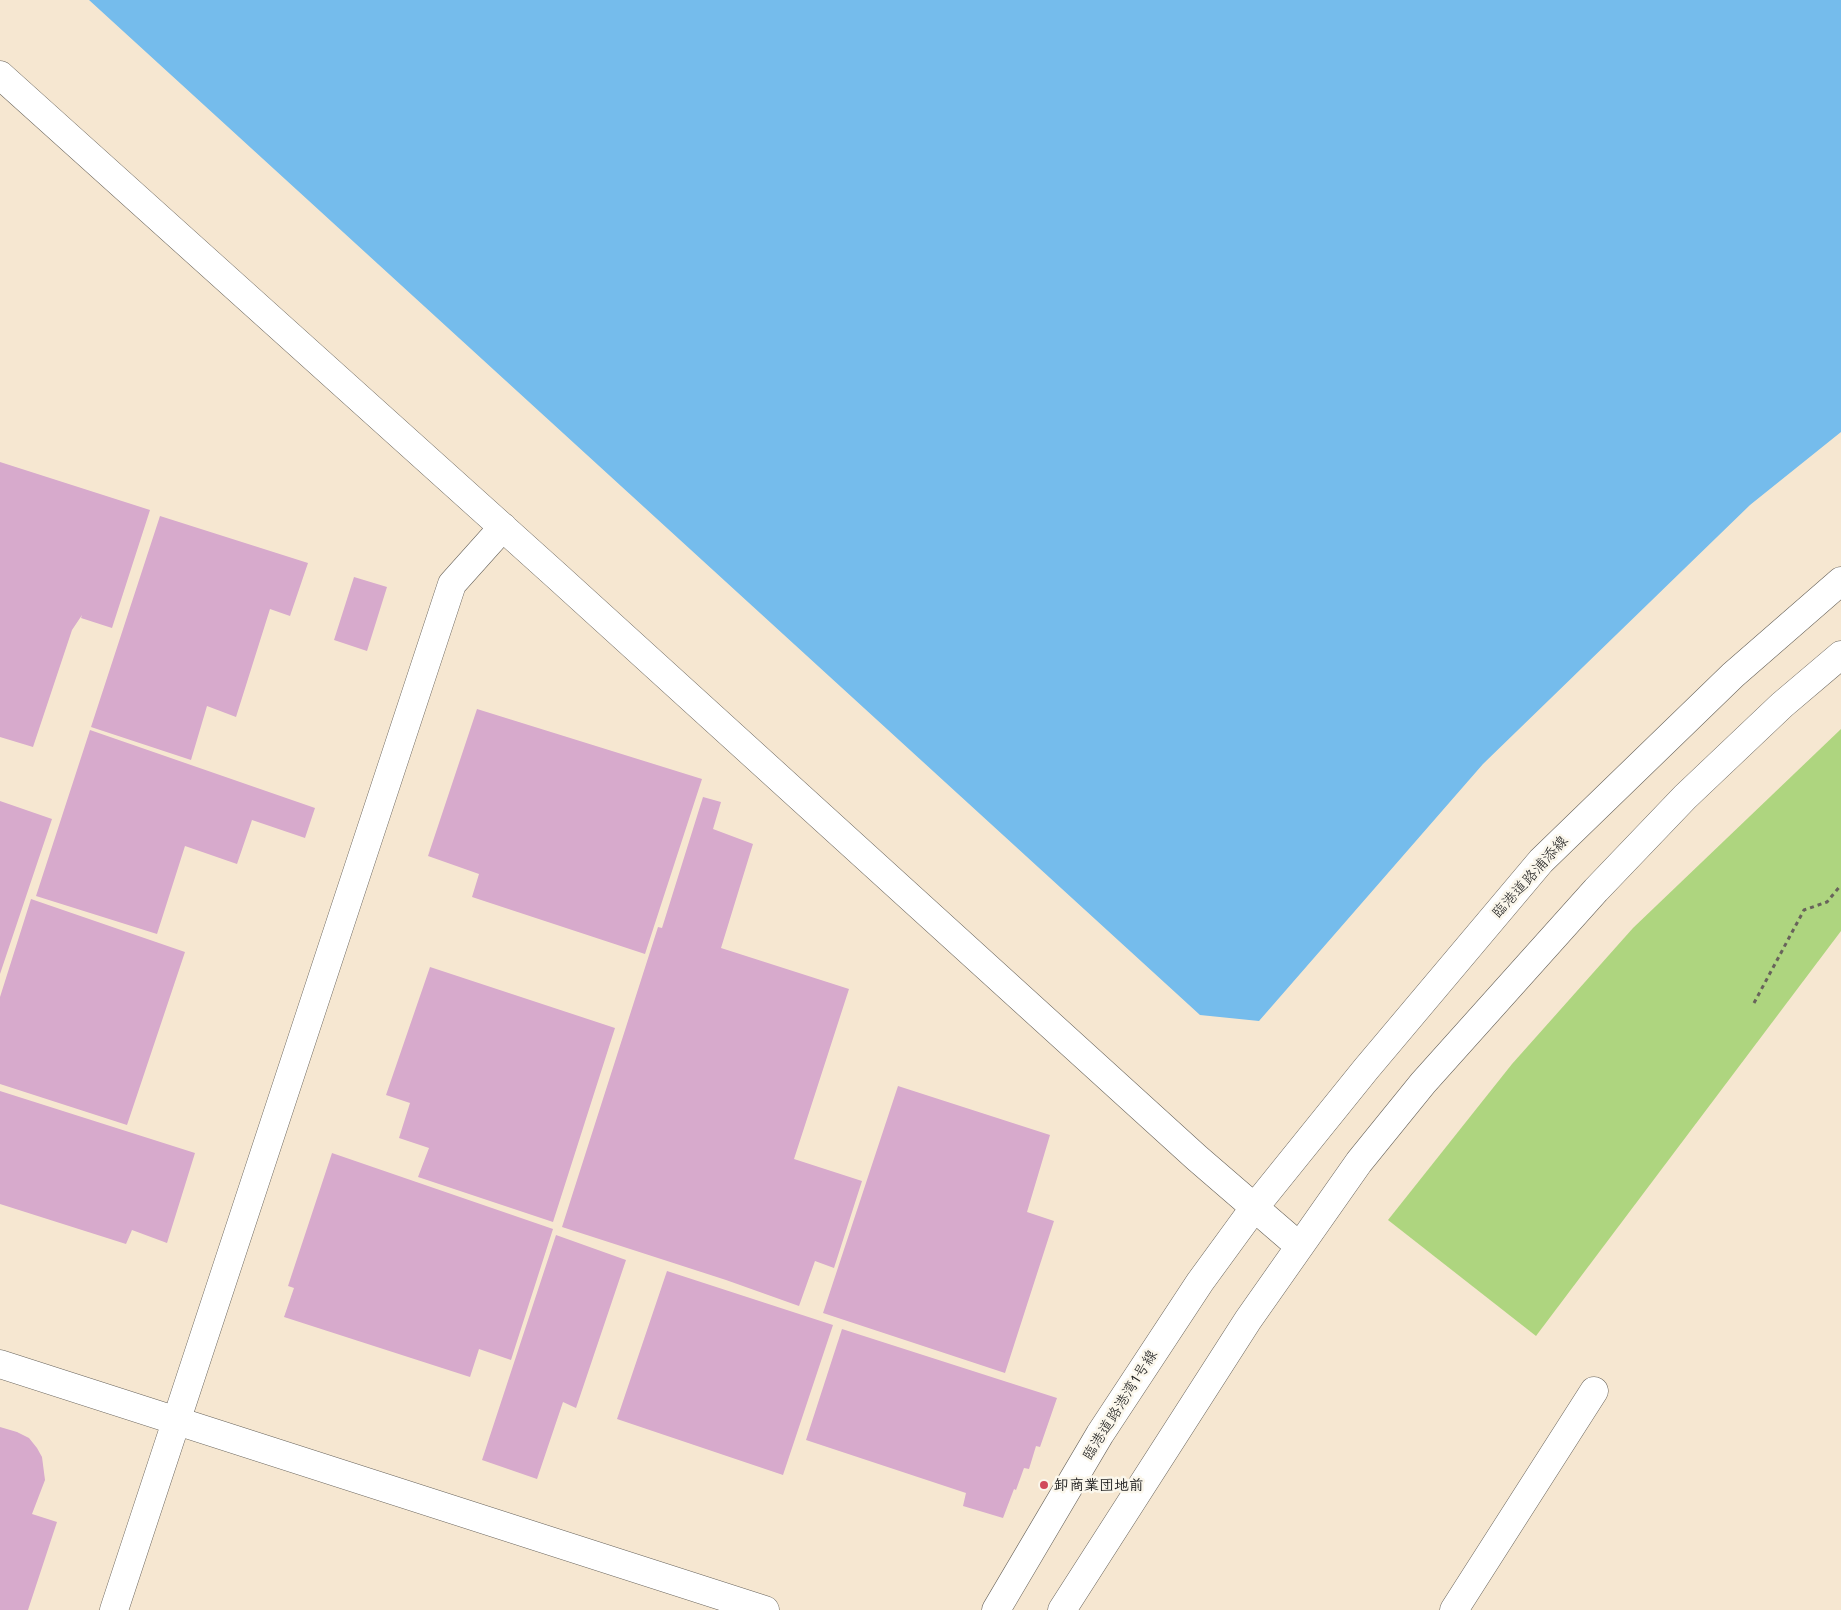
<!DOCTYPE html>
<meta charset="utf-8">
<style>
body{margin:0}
canvas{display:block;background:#f6e7d1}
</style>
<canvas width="1841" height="1610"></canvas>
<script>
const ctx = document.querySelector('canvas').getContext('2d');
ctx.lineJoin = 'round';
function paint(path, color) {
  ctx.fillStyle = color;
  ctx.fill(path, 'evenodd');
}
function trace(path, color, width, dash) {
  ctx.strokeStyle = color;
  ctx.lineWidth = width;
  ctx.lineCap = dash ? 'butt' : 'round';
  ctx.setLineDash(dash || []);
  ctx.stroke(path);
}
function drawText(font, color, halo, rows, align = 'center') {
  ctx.font = font + ' Mali,"Klee One",sans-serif';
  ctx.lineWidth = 5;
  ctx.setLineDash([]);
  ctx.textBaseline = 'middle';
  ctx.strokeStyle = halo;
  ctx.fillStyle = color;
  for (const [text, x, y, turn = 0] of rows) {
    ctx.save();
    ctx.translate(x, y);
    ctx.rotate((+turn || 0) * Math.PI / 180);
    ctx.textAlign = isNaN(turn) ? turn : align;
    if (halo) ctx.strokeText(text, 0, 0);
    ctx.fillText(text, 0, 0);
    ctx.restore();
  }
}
const green = new Path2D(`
 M1841 729V931L1536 1336 1388 1220 1512 1064 1633 928Z`);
const water = new Path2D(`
 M89 0H1841V432L1750 505 1483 764 1259 1021 1200 1015Z`);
const building = new Path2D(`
 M0 462 150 510 112 628 81 618 82 615 72 630 33 747 0 737Z
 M160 516 308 563 290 616 270 609 236 717 207 706 191 760 91 727Z
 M354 577 387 587 367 651 334 640Z
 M477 709 702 779 645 954 472 897 479 874 428 856Z
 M90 730 315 808 305 838 252 820 237 864 185 846 157 934 36 896Z
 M703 797 721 802 713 829 753 844 721 948 849 989 794 1159 862 1181 834 1268 815 1261 799 1306 726 1280 562 1227 658 927 662 928Z
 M0 801 52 819 0 974Z
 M31 899 185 952 127 1125 0 1084V997Z
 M430 967 615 1028 553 1222 418 1177 429 1148 399 1138 410 1103 386 1095Z
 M898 1086 1050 1135 1027 1212 1054 1221 1005 1373 823 1313Z
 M0 1091 195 1153 167 1243 132 1230 126 1244 0 1204Z
 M332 1153 553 1229 511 1360 479 1349 470 1377 284 1317 294 1288 288 1286Z
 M556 1235 626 1260 576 1408 563 1402 537 1479 482 1460Z
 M667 1271 833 1325 783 1475 617 1419Z
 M842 1329 1057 1398 1040 1447 1036 1446 1029 1469 1024 1468 1016 1490 1014 1489 1003 1518 963 1506 966 1493 806 1440Z
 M0 1427 17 1432 29 1438 37 1448 42 1457 45 1480 32 1514 57 1522 28 1610H0Z`);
const path = new Path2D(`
 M1754 1003 1804 910 1827 902 1841 885`);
const minor = new Path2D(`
 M0 75 558 577 1197 1158 1299 1246
 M0 1364 765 1610
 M114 1610 452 584 503 527
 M996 1610 1100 1434 1200 1282 1254 1208 1366 1069 1541 861 1733 675 1841 581
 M1062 1610 1248 1320 1359 1162 1423 1083 1596 890 1685 797 1782 705 1841 655
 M1454 1610 1594 1391`);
const markers = [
 [1044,1485,5,"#d1495b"]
];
const streetNames = [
 ["臨港道路浦添線",1530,877,-48],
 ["臨港道路港湾1号線",1120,1405,-58]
];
const poiNames = [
 ["卸商業団地前",1054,1485]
];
paint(green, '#aed57f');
paint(water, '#75bcec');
paint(building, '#d7aacc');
trace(minor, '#68635b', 29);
trace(path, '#68635b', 3, [4, 4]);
trace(minor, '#fff', 28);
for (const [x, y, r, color] of markers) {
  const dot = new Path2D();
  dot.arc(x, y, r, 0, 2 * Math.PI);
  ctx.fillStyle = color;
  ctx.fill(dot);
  trace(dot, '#fbf7ec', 2);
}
drawText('15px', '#1c1c1c', '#fbf7ec', streetNames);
drawText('bold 15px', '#1c1c1c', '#fbf7ec', poiNames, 'left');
</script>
